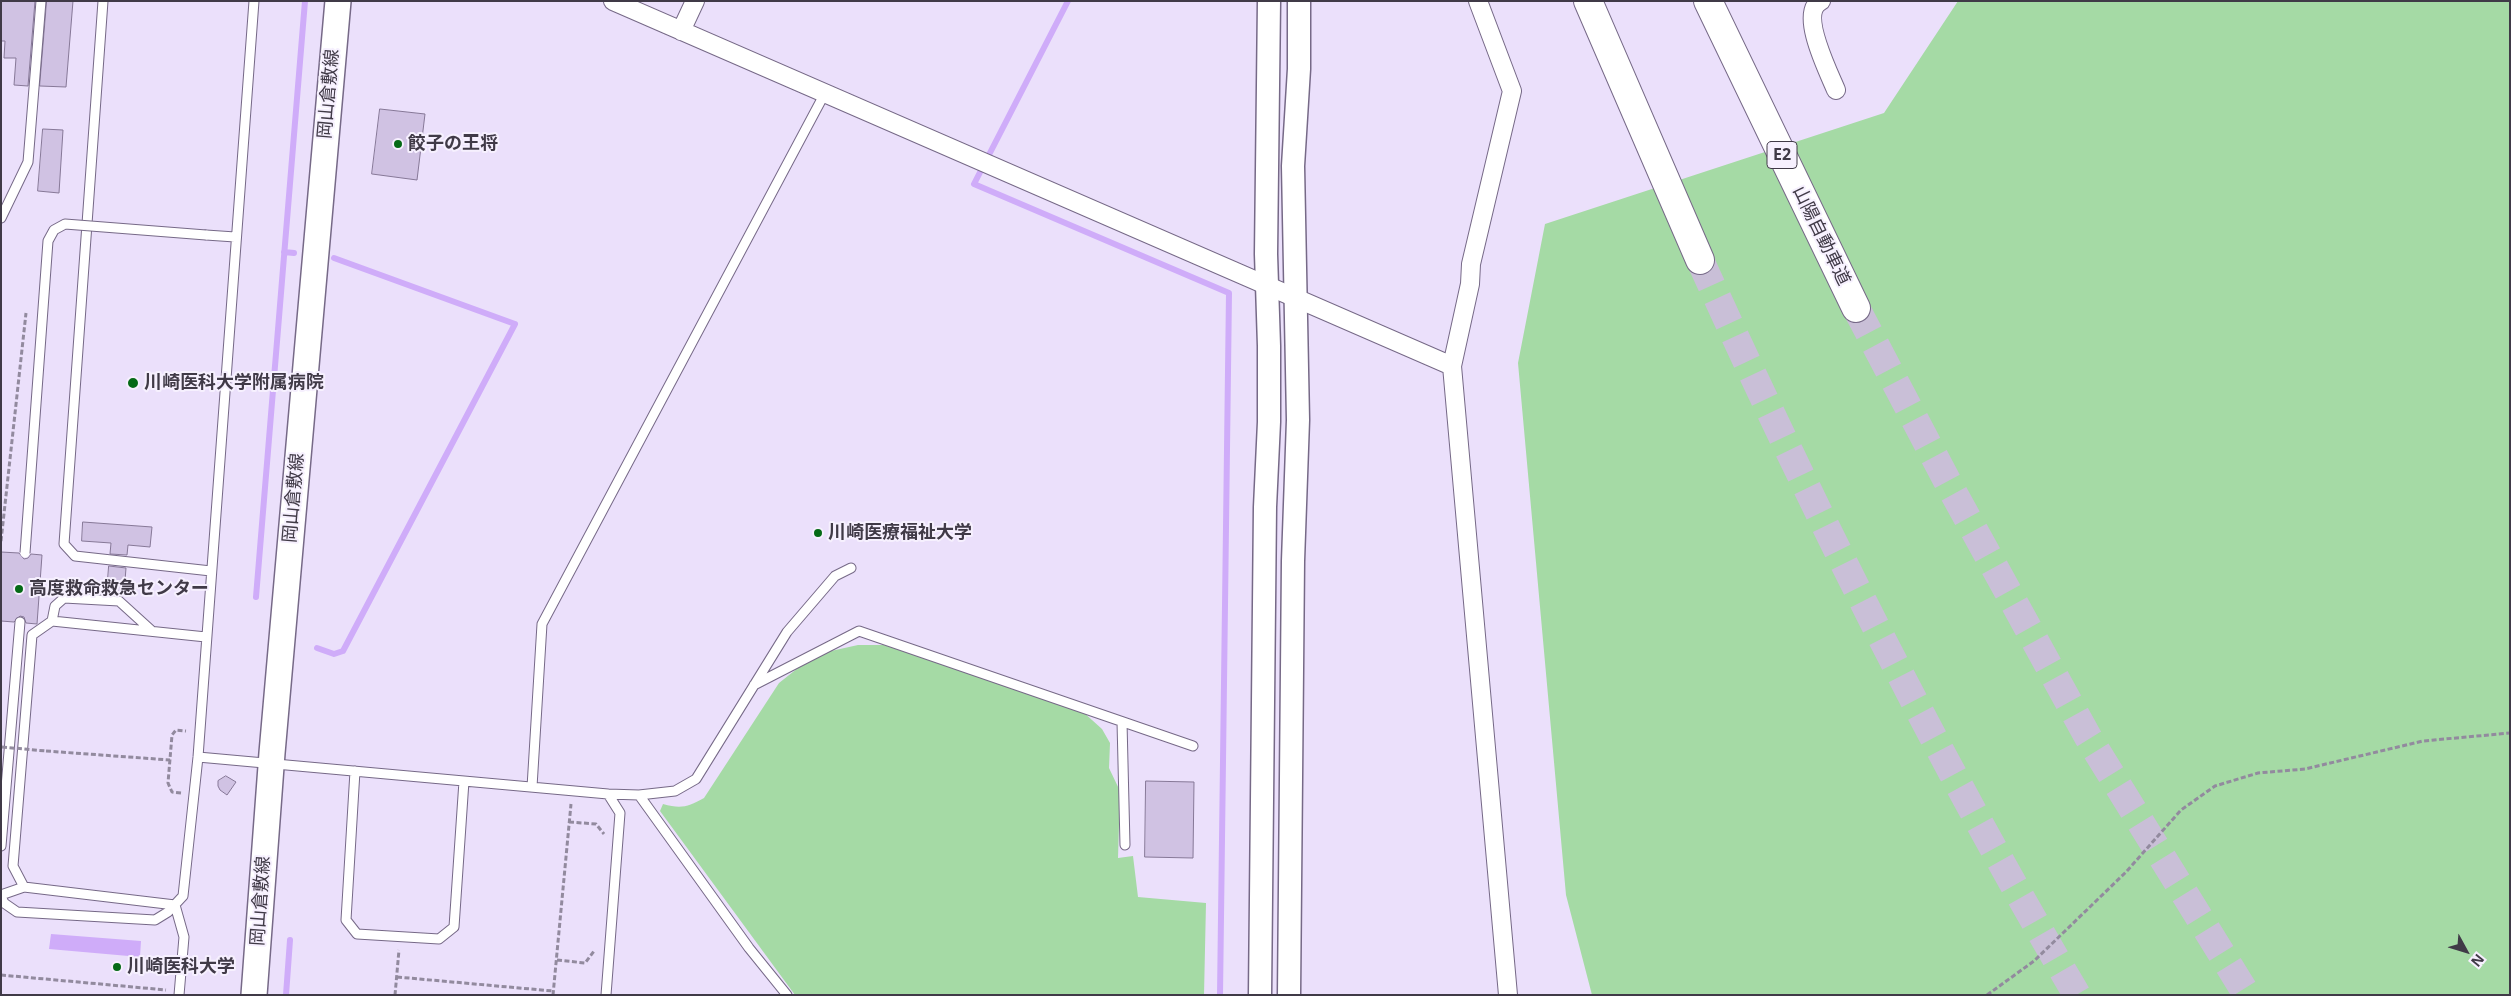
<!DOCTYPE html>
<meta charset="utf-8">
<style>
body{margin:0}
#map{position:relative;width:2511px;height:996px;overflow:hidden;background:#ebe0fb;font-family:"Noto Sans",sans-serif}
canvas{display:block}
.frame{position:absolute;inset:0;border:2px solid #403a47;pointer-events:none}
.north{position:absolute;left:2441px;top:926px;width:50px;height:50px;-webkit-text-stroke:4px #f6f0fe;paint-order:stroke;rotate:129deg;font-size:14px;font-weight:700;line-height:20px;text-align:center;color:#403a47}
.north::after{content:'';display:block;margin:auto;width:18px;height:22px;background:#403a47;clip-path:polygon(50% 0,100% 100%,50% 72%,0 100%)}
</style>
<div id="map">
<canvas width="2511" height="996"></canvas>
<div class="frame"></div>
<div class="north">N</div>
</div>
<script>
const ctx = document.querySelector('canvas').getContext('2d');
ctx.lineJoin = 'round';
function paint(path, color) {
  ctx.fillStyle = color;
  ctx.fill(path, 'evenodd');
}
function trace(path, color, width, dash) {
  ctx.strokeStyle = color;
  ctx.lineWidth = width;
  ctx.lineCap = dash ? 'butt' : 'round';
  ctx.setLineDash(dash || []);
  ctx.stroke(path);
}
function drawText(font, color, halo, rows, align = 'center') {
  ctx.font = font + ' "Noto Sans","Noto Sans JP",sans-serif';
  ctx.lineWidth = 4;
  ctx.setLineDash([]);
  ctx.textBaseline = 'middle';
  ctx.strokeStyle = halo;
  ctx.fillStyle = color;
  for (const [text, x, y, turn = 0] of rows) {
    ctx.save();
    ctx.translate(x, y);
    ctx.rotate((+turn || 0) * Math.PI / 180);
    ctx.textAlign = isNaN(turn) ? turn : align;
    if (halo) ctx.strokeText(text, 0, 0);
    ctx.fillText(text, 0, 0);
    ctx.restore();
  }
}
const green = new Path2D(`
 M1958 1H2510V995H1592L1566 895 1518 363 1545 224 1884 113Z
 M858 645H884L1082 711 1102 729 1110 743 1109 768 1120 791 1118 858 1133 856 1138 897 1206 903 1204 995H795L660 811 663 804C681 809 688 807 704 798L779 683 803 664 831 651Z`);
const water = new Path2D(`
 M51 934 141 941 140 957 49 949Z`);
const stream = new Path2D(`
 M1068 1 974 184 1229 293 1220 995
 M284 252 294 253
 M256 597 305 1
 M317 648 334 654 343 651 515 324 334 258
 M286 995 290 940`);
const building = new Path2D(`
 M1 1H35L28 86 14 85 16 58H4L5 41H1Z
 M47 1H73L66 87 40 86Z
 M380 109 425 114 417 180 372 174Z
 M43 129 63 130 59 193 38 191Z
 M83 522 152 527 150 547 128 545 127 555 110 554 111 543 82 541Z
 M1 552 19 553 24 559 28 558 31 554 42 555 37 624 26 623 24 617 20 616 14 622 1 621Z
 M109 566 126 568 124 593 107 592Z
 M226 776 236 782 227 795 220 790 218 786V781Z
 M1146 781 1194 782 1193 858 1145 857Z`);
const motorwayTunnel = new Path2D(`
 M1700 260C1814 511 1937 757 2077 995
 M1856 308 1953 492 2088 737 2247 995`);
const path = new Path2D(`
 M1 541 26 313
 M46 751 170 760
 M181 793 172 792 168 783 172 735 176 730 186 731
 M569 822 596 824 604 834
 M557 960 585 963 594 951
 M1 975 166 990
 M397 977 553 991
 M395 995 399 950
 M553 995 571 804
 M1987 995 2034 961 2126 872 2181 810 2215 786 2258 773 2305 769 2423 741 2510 733`);
const service = new Path2D(`
 M103 1 64 544 75 556 211 571
 M1 218 28 162 41 1
 M206 235 235 237
 M52 621 55 606 64 598 119 601 152 631
 M754 685 859 631 1193 746
 M1122 722 1125 845
 M198 757 608 794 620 813 606 995
 M355 771 346 920 357 934 439 939 454 927 464 781
 M532 787 542 624 825 93
 M608 794 639 795 675 791 696 779 787 632 835 576 851 568
 M639 795 749 948 787 995
 M1 846 20 622
 M1 895 24 887
 M1 896 4 903 17 912 155 920 168 912 183 896 198 757 254 1
 M179 995 184 937 175 905 24 887 13 866 32 635 52 621 206 637`);
const minor = new Path2D(`
 M613 1 1452 366
 M1478 1 1512 91 1471 264 1470 284 1452 366 1508 995
 M1821 1C1798 12 1829 73 1836 90
 M681 31 695 1`);
const tertiary = new Path2D(`
 M1260 995 1265 507 1269 422V346L1266 254 1269 1
 M1289 995 1293 561 1298 420 1293 166 1299 69V1`);
const secondary = new Path2D(`
 M254 995 272 753 338 1`);
const motorway = new Path2D(`
 M1588 1 1700 260
 M1708 1 1856 308`);
const pathBridge = new Path2D(`
 M2 747 46 751`);
const serviceBridge = new Path2D(`
 M25 553 48 241 54 230 65 224 206 235`);
const markers = [
 [398,144,5,"#056a16"],
 [133,383,6,"#056a16"],
 [818,533,5,"#056a16"],
 [19,589,5,"#056a16"],
 [117,967,5,"#056a16"]
];
const shields = [
 [1782,155,30]
];
const shieldNames = [
 ["E2",1782,155]
];
const streetNames = [
 ["岡山倉敷線",329,94,-85],
 ["山陽自動車道",1821,236,64],
 ["岡山倉敷線",294,498,-85],
 ["岡山倉敷線",261,901,-86]
];
const poiNames = [
 ["餃子の王将",408,144],
 ["川崎医科大学附属病院",144,383],
 ["川崎医療福祉大学",828,533],
 ["高度救命救急センター",29,589],
 ["川崎医科大学",127,967]
];
paint(green, '#a5daa5');
paint(water, '#cfacf9');
trace(stream, '#cfacf9', 6);
paint(building, '#d0c2e3');
trace(building, '#867897', 1);
trace(motorwayTunnel, '#c9bfd7', 28, [28, 14]);
trace(service, '#766987', 11);
trace(minor, '#766987', 20);
trace(tertiary, '#766987', 25);
trace(secondary, '#766987', 28);
trace(motorway, '#766987', 30);
trace(path, '#928a9e', 3, [5, 2.5]);
trace(service, '#fff', 9);
trace(minor, '#fff', 18);
trace(tertiary, '#fff', 22);
trace(secondary, '#fff', 25);
trace(motorway, '#fff', 28);
trace(serviceBridge, '#766987', 11, []);
trace(pathBridge, '#928a9e', 3, [5, 2.5]);
trace(serviceBridge, '#fff', 9);
for (const [x, y, r, color] of markers) {
  const dot = new Path2D();
  dot.arc(x, y, r, 0, 2 * Math.PI);
  ctx.fillStyle = color;
  ctx.fill(dot);
  trace(dot, '#f6f0fe', 2);
}
for (const [x, y, w] of shields) {
  const box = new Path2D();
  box.roundRect(x - w / 2, y - 13.5, w, 27, 4);
  ctx.fillStyle = '#f6f0fe';
  ctx.fill(box);
  trace(box, '#403a47', 1);
}
drawText('bold 16px', '#403a47', null, shieldNames);
drawText('18px', '#403a47', '#f6f0fe', streetNames);
drawText('bold 18px', '#403a47', '#f6f0fe', poiNames, 'left');
</script>
